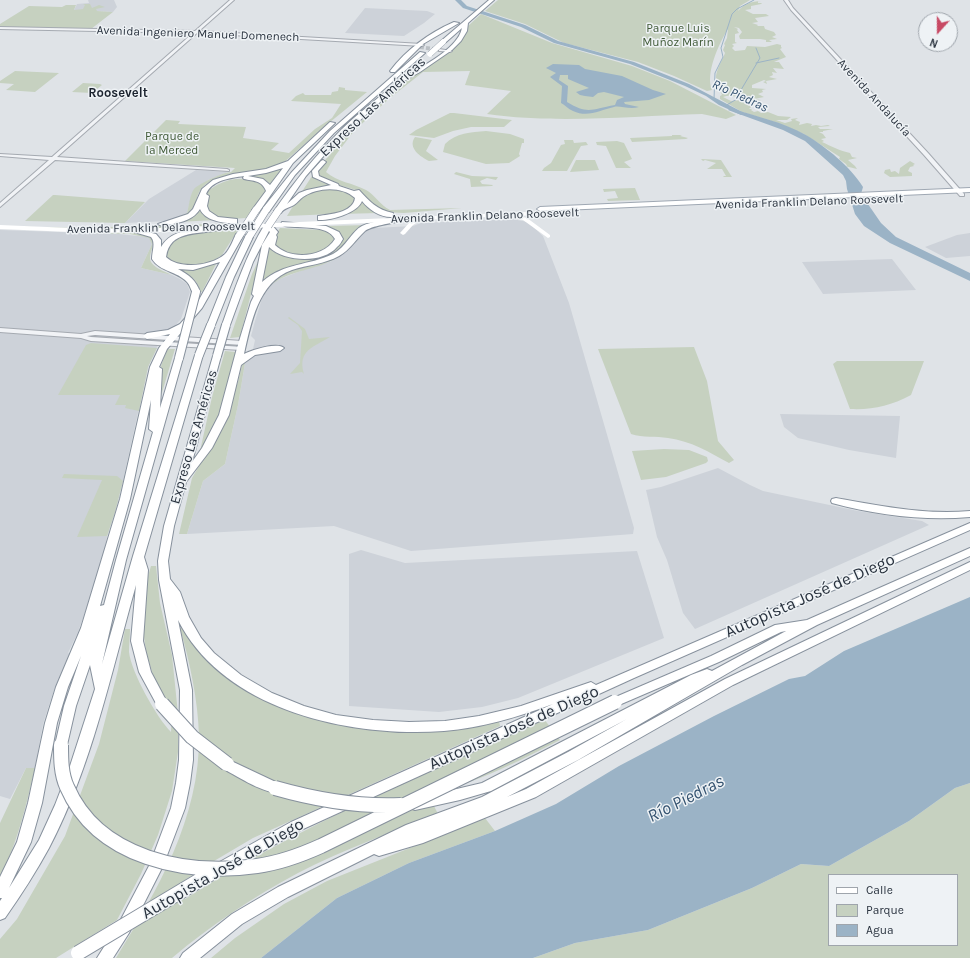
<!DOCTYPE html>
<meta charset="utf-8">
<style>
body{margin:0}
#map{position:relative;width:970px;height:958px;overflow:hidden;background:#dfe3e7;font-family:Karla,sans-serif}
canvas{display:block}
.legend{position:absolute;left:828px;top:874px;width:130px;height:72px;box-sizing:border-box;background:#eef2f5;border:1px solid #9fa5ac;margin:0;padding:5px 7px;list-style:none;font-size:12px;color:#29323e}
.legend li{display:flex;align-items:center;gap:8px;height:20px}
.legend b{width:20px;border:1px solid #9fa5ac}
.north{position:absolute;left:918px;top:12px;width:40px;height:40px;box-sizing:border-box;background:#eef2f5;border:1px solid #9fa5ac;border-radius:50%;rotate:201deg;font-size:11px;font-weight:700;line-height:16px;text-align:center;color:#29323e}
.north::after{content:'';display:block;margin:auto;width:14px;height:18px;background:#c84964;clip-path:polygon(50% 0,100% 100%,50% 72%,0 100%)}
</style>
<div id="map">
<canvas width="970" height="958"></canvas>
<ul class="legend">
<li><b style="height:5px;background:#fff"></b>Calle</li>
<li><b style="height:11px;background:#c6d1c0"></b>Parque</li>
<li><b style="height:11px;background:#9bb3c6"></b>Agua</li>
</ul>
<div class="north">N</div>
</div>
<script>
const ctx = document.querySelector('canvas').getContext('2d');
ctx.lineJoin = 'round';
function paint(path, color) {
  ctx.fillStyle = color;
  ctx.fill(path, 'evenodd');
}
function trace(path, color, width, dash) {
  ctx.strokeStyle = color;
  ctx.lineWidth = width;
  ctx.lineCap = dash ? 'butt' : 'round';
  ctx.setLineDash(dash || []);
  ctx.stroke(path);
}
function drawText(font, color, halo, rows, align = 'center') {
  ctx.font = font + ' Karla,sans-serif';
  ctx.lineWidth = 3;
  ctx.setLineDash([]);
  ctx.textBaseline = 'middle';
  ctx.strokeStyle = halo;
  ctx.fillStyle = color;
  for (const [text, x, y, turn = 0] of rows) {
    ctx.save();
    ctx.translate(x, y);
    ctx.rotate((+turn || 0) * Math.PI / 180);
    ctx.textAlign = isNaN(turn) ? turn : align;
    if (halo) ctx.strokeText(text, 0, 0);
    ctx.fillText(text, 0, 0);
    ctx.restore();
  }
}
const built = new Path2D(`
 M88 0H114L117 7 113 12 74 10 77 4 89 3Z
 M365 8 427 11 435 14 424 23 404 36 345 33Z
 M196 170 228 172 208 180 191 198 187 213 183 215 170 221 125 223 149 199Z
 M512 219 528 222 543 236 569 303 634 528 633 534 411 551 334 526 187 534 203 481 225 464 238 405 246 357 252 354 255 340 251 336 255 321 263 295 272 283 280 279 303 270 332 261 349 248 362 233 374 228 413 226 421 223Z
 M0 230 119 234 147 237 151 239 152 244 141 268 172 275 180 279 187 284 190 292 181 319 174 327 164 332 148 367 123 481 115 512 107 536 103 562 78 632 68 653 71 654 54 690 43 724 35 768H26L10 799 0 796Z
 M970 233V256L946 258 925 247 957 235Z
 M892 259 916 290 823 294 802 262Z
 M780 414 900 416 896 458 849 450 798 438 784 427Z
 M718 468 750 485 763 491 858 511 922 521 929 525 695 629 683 613 667 560 657 537 646 490 661 487Z
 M361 550 405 563 637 551 664 638 518 698 482 707 439 712 349 706V554Z`);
const green = new Path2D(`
 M498 0H750L740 6 738 11C747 0 759 1 771 1H758V3H762L761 4 751 6V9L745 10 753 14H766L769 16 755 18 758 22 752 23 758 25 757 26H764L765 29 774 32 776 35 772 37 777 39 769 40 772 42H766V40L760 39H740L739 36 742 32 739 28 734 27 738 29 737 30 739 33 735 34V42L737 43 732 44 734 46 732 48 735 51 745 50 747 46 765 47 777 44 781 45V47L782 48 780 49 786 57 774 62H779L784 69 773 68 777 73 772 72 773 75 769 77 777 79 766 81 767 84 763 82 766 81 764 80 752 85V88L766 89 762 90 763 92 758 94 764 97 754 99 761 100C747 105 736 92 723 97L731 101 740 100 745 104 755 103 749 109H752L751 110 754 112 758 111 761 113 768 112 778 116 791 117 787 120H776L785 123 792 121 791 119 798 118 795 120 800 122 799 125 807 123 812 124 811 126 816 125 821 126 828 125 830 126 818 127 820 129H833L823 131V132H819L823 134 826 138 821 139 824 141 822 142C831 146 840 151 850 153L852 157 857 158 848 160 855 166 857 169 845 166H847L846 164 839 159 840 157 804 134 778 123 742 112 720 99V96L722 95C720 91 718 87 717 83 713 73 722 62 725 53L723 50 725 45 724 44 727 38 728 29C719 43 705 74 712 90L707 91 674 76 638 62 564 43 525 24 485 11Z
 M83 4H90L92 8 99 5 105 7 96 9 97 11 113 12 91 29 0 27V24L29 6 62 7 66 5H76L74 10 83 9 85 5Z
 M481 14 552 43 632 66 670 81 736 115 726 119 702 114C633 116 556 124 487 114L511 91 465 85 470 71 423 72 390 98 354 131 335 156 326 172C337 182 353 183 366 190 375 195 380 205 390 210L462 208 404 213 384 212 356 190 332 183 317 176 316 171 347 134 407 80 454 48 467 27Z
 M15 71 59 73 35 92 6 90 14 84 0 83V81Z
 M83 83 100 84 102 85 92 93 72 92Z
 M339 87 345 88V90L367 92 324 127 281 165 276 168 213 180C189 192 201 207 191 214 187 217 180 217 175 219L187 213C189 206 190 194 194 189 200 183 224 172 231 172L235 168 125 161 166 120 180 121 178 124 246 127 243 138 279 143 271 150 289 153 315 129 332 118 341 104 291 101 296 96 303 93 305 95H331L332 92 338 91Z
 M450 113H454L512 120 504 127H471L453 131 434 138 409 135 416 130Z
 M486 131 510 134 524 139V143H522L519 154 520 156 509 163 486 164 443 152 445 144C456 133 471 132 486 131Z
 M672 135H682L680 136 688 138 686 139 632 142 630 138 672 136Z
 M415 137 432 140 426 151 438 160 429 161C421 157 407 148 415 137Z
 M564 140H573L574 143 586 142 588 145 581 146 567 171H542L544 168 551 163 561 145 565 144Z
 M617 141 624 143 632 159 624 162 631 168H616L606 146 597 145 596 142Z
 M701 159 721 160 732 177H724L723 176H726L722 169H707L716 163 705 160 703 161Z
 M576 160H595L599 170 570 172Z
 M910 161 915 164 913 165 914 166 910 167 908 171 912 173V176L890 177 884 173 885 170 890 169 891 172 895 171 899 174 900 168Z
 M286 167 271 185C267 183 264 180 260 179 245 175 214 176 205 191 211 190 214 186 219 184 233 177 252 177 265 185V192L246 218C234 219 216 221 207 211L206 203 201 206 202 212 216 220 177 222 190 217 198 211C201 205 200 196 204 190 213 176 244 177 259 174 268 173 277 169 286 167Z
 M456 172 472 176 498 177 496 180 487 178 480 181 482 184 493 185 492 186 471 187 470 179 454 174Z
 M312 176C324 187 342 185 356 193 362 196 363 202 368 207 371 210 375 211 379 213L340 214C348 212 358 210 361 201 356 186 329 185 317 188 311 189 306 191 301 193Z
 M635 188 640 200 608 201 607 199 618 198 615 191 604 192 603 189Z
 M318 190C331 189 349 188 357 201L347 210 332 214 287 216C297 200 299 195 318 190Z
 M53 195H55L145 202 125 223 25 221Z
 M243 223 242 225 159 228 76 229 0 226 77 228Z
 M370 225 338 252 317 260 288 267 275 274 260 287 269 246C275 258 303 261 315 257 324 253 333 245 341 240L340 234 327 226Z
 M280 228 323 230 328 231 337 239 324 251 305 255 287 253 275 248 274 238Z
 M238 230 222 255 210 263 189 266 172 263 165 256C166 254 166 250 167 247 175 229 221 231 238 230Z
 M133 232 146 235 153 239C154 247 150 252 150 258 150 267 166 272 172 275L141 268 152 244 149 238 130 234 85 233Z
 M343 253C319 275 273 266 260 302 259 273 321 260 343 253Z
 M259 259H260L240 337 230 338 252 274Z
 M216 264 202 292H200C199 279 187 274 176 269L178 268H197Z
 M289 317 305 329 309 339 330 337C314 347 297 350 304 374L302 372 290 374 300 363 302 331 298 325 288 318Z
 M91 343 157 348 148 367 139 411 125 408 126 405H115L120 395H58L86 345Z
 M694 347 707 381 718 441 734 460 729 463C709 452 691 441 668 438 656 436 643 438 631 434L598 349Z
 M167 349H175L161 396H159L160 369Z
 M225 351 236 352C228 383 222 427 200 451L212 397Z
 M246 357 238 405 225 464 203 481 187 534H179L192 478 216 437 238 382 243 361Z
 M837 361H924L911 395C890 406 873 410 850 409L833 364Z
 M664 449 689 450 707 457 708 461 706 463 666 477 641 480 632 451Z
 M64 474 117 476 123 481 115 512 107 536 77 537 102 480 62 478Z
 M151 566H156L160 603 172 655 178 714V752L172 791 158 835 141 874 117 920 56 958H0V939L17 919 65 836 99 744 118 670 125 629H130C130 637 129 644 129 652 131 672 157 718 171 732L172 710 161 693 153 675 146 651 143 630 146 583Z
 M180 628H182C219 691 299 721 368 728 382 729 397 727 411 726 440 724 469 723 499 721L500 726 253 838 209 864 176 886 185 899C297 827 423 774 544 719L560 740C504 769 459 792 396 799V813L434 806 438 814C391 832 343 850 298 873 253 897 211 925 172 958H116C157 891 200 818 199 736 198 700 190 663 180 628Z
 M26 768H35C27 802 17 846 0 876V823Z
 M970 783V958H533L575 943 648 930 752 888 801 864 829 866 909 821 955 788ZM829 875H957V945H829Z
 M485 818 495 831 409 863 337 898 261 958H211L235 938 284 904 327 881Z`);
const water = new Path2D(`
 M553 64 579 65 585 69 622 76 653 90 666 94 649 100 624 102 625 104 639 107C629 110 619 105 614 107 600 110 588 118 573 111 568 109 565 105 561 103L562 86 550 77 556 73 546 68ZM560 75H568V79L589 88 576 92 580 95 585 96 593 97 598 93 604 92 624 97 617 100 615 105C592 109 588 115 567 102L568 86 559 80Z
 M730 108C755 116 783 122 806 135 826 147 850 166 863 187L861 194 881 223 896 237 970 273V281L890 243 864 226 855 214 847 189 846 181 843 175 805 141 783 130 728 110Z
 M970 597V783L955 788 909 821 829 866 801 864 752 888 648 930 575 943 533 958H261L337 898 409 863 495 831 556 804 619 766 714 716 789 679 805 676 844 651Z`);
const stream = new Path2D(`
 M756 63 779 58
 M738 95 760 58 756 48
 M714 99 715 73 723 57 721 48 732 14 737 9 754 0
 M725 106 737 99`);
const river = new Path2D(`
 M455 0H461L467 6 525 25 558 41 634 62 689 84 746 114 741 115 719 105 706 96 685 86 630 64 554 43 521 27 463 8Z`);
const tertiaryTunnel = new Path2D(`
 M420 47 440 50`);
const tertiary = new Path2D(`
 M230 0H234L199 31 422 44 424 45 422 46 197 33 57 157 227 169 229 170V171L55 160 0 207V203L49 160 0 156V154L52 157 193 33 0 29V27L195 31Z
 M784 0H788L793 8 928 153 964 194V196H960L924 155 791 10Z
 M439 49 452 51 450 52 440 51H439Z
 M0 328 81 334 95 331 242 341 245 343 242 345 95 335 87 336 91 337 243 347 244 348 243 349 241 350 91 341 81 338 0 332Z`);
const secondary = new Path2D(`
 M550 211 553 213 552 214 519 216 527 218 550 235V237L548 238 523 220 513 218V216L421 220 413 225 405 234 403 235 400 233 409 223 412 221 163 232 95 233 0 229V225L95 229 163 228Z`);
const primary = new Path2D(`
 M970 188V192L540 211 537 209 540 207Z`);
const motorway = new Path2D(`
 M489 0H494L468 23 467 31 461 41 452 50 420 72 402 82H398V80C416 70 458 50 462 28L445 43H441V41Z
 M454 22 459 23 423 44 395 72H391L390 71C407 49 429 33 454 22Z
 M420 52 425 53 334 133 295 175 269 212H263V208L291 173 330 131Z
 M385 92 390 93 335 143 306 176 287 204 299 193 307 190 331 185 313 177 312 171 321 161 323 160 326 162 318 171 319 176 338 184 339 186 354 191 359 190C369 201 377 210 393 213V217C381 218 369 210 362 201 358 213 330 221 318 220V216C330 214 353 213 355 198 342 186 318 187 303 197 300 199 297 203 294 205 289 208 284 208 281 213H275L274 211C294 182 316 155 341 130 355 116 370 105 385 92Z
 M330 122 335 123 293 163 259 212H253L252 210 266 191C262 180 253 181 244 179L243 178 244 176C230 178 212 180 206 194L209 196 207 206 209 211 218 217 237 219V223C225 224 205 221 200 209 192 222 177 223 162 226L158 224 188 214 193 209 202 189 213 180 233 174 266 169 288 161ZM283 168 270 185 263 179 248 176 266 173Z
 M398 217H401V221C392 223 371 226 365 231 356 239 350 250 339 256 325 264 307 265 292 270 258 282 251 323 244 354 252 350 277 342 284 348L280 351 255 355 241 365 229 415 212 448 186 482 174 526 168 561 170 579 180 592 189 617 201 638 214 653 241 675 272 693 304 706 336 715 373 720 409 722 445 721 479 716 521 706 591 682 596 685 970 523V530L634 678 301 830 221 874 216 872 214 868 216 864 291 822 553 704C518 717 482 728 444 731 351 738 224 711 178 620L192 690 193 760 190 783 185 808 163 866 129 933 113 958H97L119 923 150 864 171 808 176 783 179 760 180 690 159 580 158 561 164 526 213 356 217 353 221 356 192 462 202 448 219 415 237 348 251 302 254 296 252 294 262 245 270 232 269 231 253 262 230 325 226 328 223 327 222 325C234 291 246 255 265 224H271L278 232 276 235 277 237 275 245C290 260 323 258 335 239 327 224 300 229 285 226L281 224 282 222 326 226 339 232 343 239C341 242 340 245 337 247 323 264 284 262 269 247L262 282C285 262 308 266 333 254 346 247 352 231 362 226 372 221 387 220 398 217Z
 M215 226 219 228 218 230C196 235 170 230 166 257 180 270 212 266 225 254 230 249 233 240 236 234H242L243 236 202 308 167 349 159 367 162 369 160 408 175 358 179 355 183 358 126 560 102 664 133 556 195 355 199 352 202 353 203 355 144 557 148 570 143 641 151 672 168 704 166 707 162 709 158 707 139 672 131 641 136 585C111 673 92 766 49 848 36 872 21 895 5 918L0 920V901L2 898H0V877L17 842 28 803 45 723 56 687 81 628 120 499 150 367 159 348 170 334 147 339 143 336 147 333 168 330 180 324 195 307 220 262 193 270 178 269C189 275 196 280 200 292L196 294H193C191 290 190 285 187 282 177 271 160 272 152 259 152 251 156 243 151 237L127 230 131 228 156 234 161 240V247C172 228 196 230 215 226ZM151 400 149 429 153 432 116 560 104 605 100 606 130 499ZM81 656 64 706 55 745 56 749 61 750 66 749 67 745 76 706 90 665 95 689 70 766 55 805 39 840 9 888 31 842 42 803 57 723 68 687Z
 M246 235H252L253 237 234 277 215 325 211 328 208 327 207 325 226 277Z
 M836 498C881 506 924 515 970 511V517C924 521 877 515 832 503L831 501 832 499Z
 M970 548V556L817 625 742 665 578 760 507 797 526 789 725 679 970 562V570L733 685 536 797 423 843 379 856 374 854 288 897 242 924 200 958H180L183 953 232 914 278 887 406 825 482 797 568 752 627 719 491 791 460 800 415 810 410 808 408 804 410 800 482 783 691 675 707 669 712 671 786 631 781 632 719 662 619 705 615 707 611 705 609 702 611 699 711 656 775 625 807 620Z
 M227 759 280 784 282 788 280 792C267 796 235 775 222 768L220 764 222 760Z`);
const motorwayBridgeFar3 = new Path2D(`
 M430 54 443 42`);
const motorwayBridgeFar2 = new Path2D(`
 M268 226 278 211
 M239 236 256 210
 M249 237 266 210`);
const motorwayBridgeFar1 = new Path2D(`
 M199 355 211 325
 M217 356 226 325
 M179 358 196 292`);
const motorwayBridge = new Path2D(`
 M162 704 192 737 227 764
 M61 745C61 759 61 774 67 787 98 859 187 876 257 866 279 863 301 855 321 846L615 702
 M275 788C317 800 358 807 401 805
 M78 953 210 874`);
const farParknames = [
 ["Parque Luis",678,29],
 ["Muñoz Marín",678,43],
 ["Parque de",172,137],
 ["la Merced",172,151]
];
const farStreetnames = [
 ["Avenida Ingeniero Manuel Domenech",198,34,2],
 ["Avenida Andalucía",874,98,47],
 ["Avenida Franklin Delano Roosevelt",809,202,-2],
 ["Avenida Franklin Delano Roosevelt",485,216,-2],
 ["Avenida Franklin Delano Roosevelt",161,228,-1]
];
const farNeighbourhoodnames = [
 ["Roosevelt",118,93]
];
const farWaternames = [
 ["Río Piedras",740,96,25]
];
const streetNames = [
 ["Expreso Las Américas",373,107,-43],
 ["Expreso Las Américas",194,437,-74]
];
const nearStreetnames = [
 ["Autopista José de Diego",810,596,-24],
 ["Autopista José de Diego",514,728,-24],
 ["Autopista José de Diego",223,869,-30]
];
const nearWaternames = [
 ["Río Piedras",686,799,-27]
];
paint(built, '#cdd2d9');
paint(green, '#c6d1c0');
paint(water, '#9bb3c6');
trace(stream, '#9bb3c6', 1);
paint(river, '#9bb3c6');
trace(tertiaryTunnel, '#bbc0c5', 4, [4, 2]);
trace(tertiary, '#a5aab1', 2);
trace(primary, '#9fa8b3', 2);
trace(motorway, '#87919d', 2);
paint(tertiary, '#f1f3f6');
paint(secondary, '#fff');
paint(primary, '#fff');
paint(motorway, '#fff');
trace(motorwayBridgeFar3, '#87919d', 6, []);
trace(motorwayBridgeFar2, '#87919d', 8, []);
trace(motorwayBridgeFar1, '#87919d', 10, []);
trace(motorwayBridge, '#87919d', 16, []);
trace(motorwayBridgeFar3, '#fff', 5.5);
trace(motorwayBridgeFar2, '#fff', 7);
trace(motorwayBridgeFar1, '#fff', 8);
trace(motorwayBridge, '#fff', 14);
drawText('12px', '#3f5936', '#eef2f5', farParknames);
drawText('12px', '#29323e', '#eef2f5', farStreetnames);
drawText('bold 13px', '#1b232e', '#eef2f5', farNeighbourhoodnames);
drawText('italic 13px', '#355370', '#eef2f5', farWaternames);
drawText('14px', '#29323e', '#eef2f5', streetNames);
drawText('17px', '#29323e', '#eef2f5', nearStreetnames);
drawText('italic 18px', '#355370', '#eef2f5', nearWaternames);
</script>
